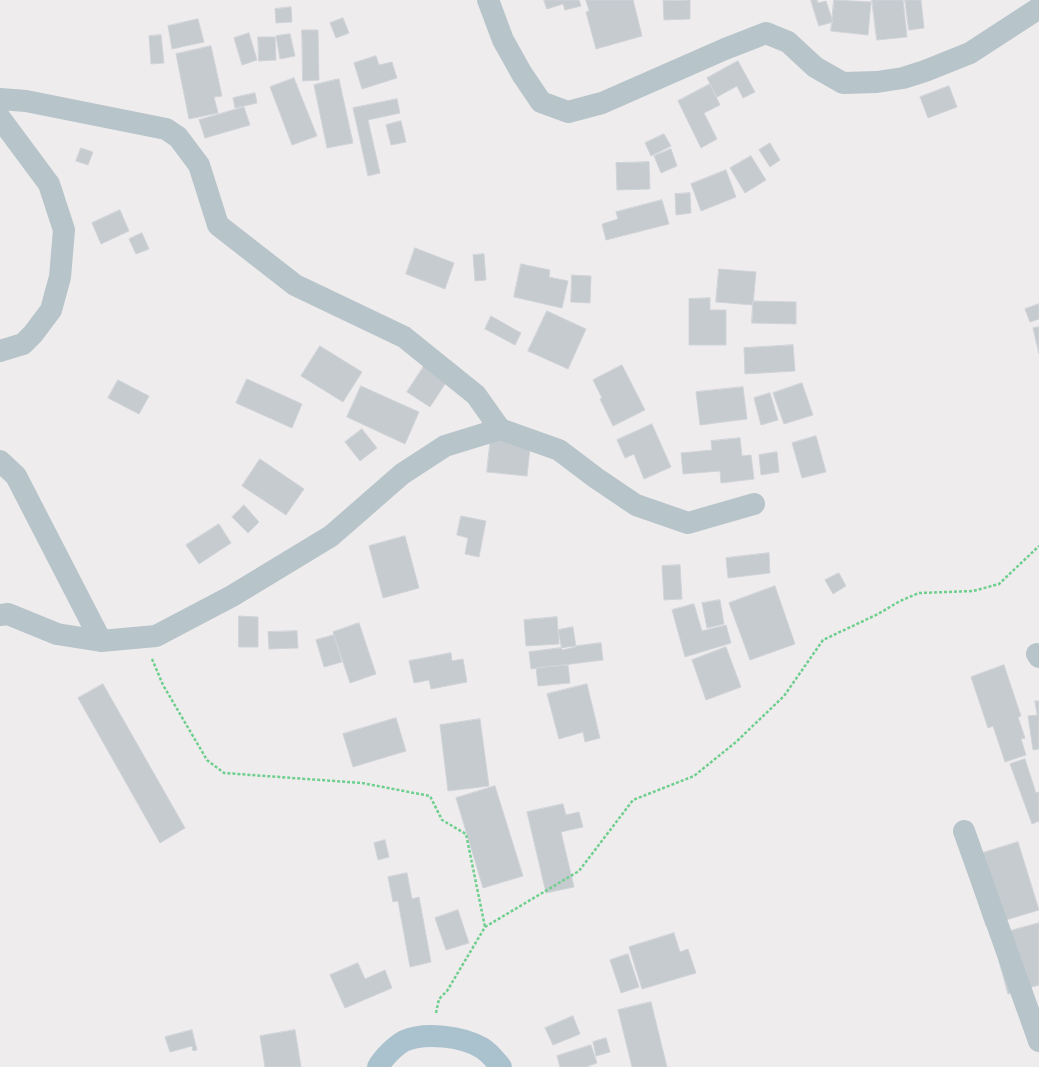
<!DOCTYPE html>
<style>
body{margin:0}
canvas{display:block;background:#efeced}
</style>
<canvas width="1039" height="1067"></canvas>
<script>
const ctx = document.querySelector('canvas').getContext('2d');
ctx.lineJoin = 'round';
function paint(path, color) {
  ctx.fillStyle = color;
  ctx.fill(path, 'evenodd');
}
function trace(path, color, width, dash) {
  ctx.strokeStyle = color;
  ctx.lineWidth = width;
  ctx.lineCap = dash ? 'butt' : 'round';
  ctx.setLineDash(dash || []);
  ctx.stroke(path);
}
const building = new Path2D(`
 M544 0H579L581 6 565 10 563 4 547 9Z
 M586 0H633L642 36 596 49 586 12 589 11Z
 M690 0V19L664 20 663 1Z
 M811 0H817L818 3 826 1 833 22 819 26Z
 M834 0 871 2 868 35 831 31Z
 M872 0H903L907 37 877 40Z
 M905 0H921L924 28 909 30Z
 M291 7 292 22 276 23 275 9Z
 M343 18 349 33 336 38 330 23Z
 M198 19 204 42 172 49 168 26Z
 M302 30H318L319 80 303 81Z
 M249 33 257 60 242 65 234 38Z
 M290 34 295 56 280 59 276 36Z
 M161 35 164 63 151 64 149 36Z
 M258 37H275L276 60 259 61Z
 M211 46 222 96 214 97 218 113 189 119 176 54Z
 M376 56 379 65 392 62 397 78 362 89 354 63Z
 M738 61 755 92 743 98 737 86 717 97 707 78Z
 M294 78 317 136 292 145 270 87Z
 M339 79 353 143 327 148 314 85Z
 M710 84 720 105 704 113 717 139 701 148 678 101Z
 M949 86 957 107 928 118 920 97Z
 M255 93 257 103 235 108 233 98Z
 M397 99 400 113 368 120 380 173 368 176 353 108Z
 M244 107 250 125 205 138 199 120Z
 M401 121 406 142 391 145 386 125Z
 M664 134 671 146 651 156 645 143Z
 M770 143 780 160 770 167 759 150Z
 M81 148 93 152 88 165 76 161Z
 M671 149 677 166 661 173 654 156Z
 M751 156 766 180 745 193 730 168Z
 M649 162 650 189 617 190 616 163Z
 M726 170 736 197 701 211 691 184Z
 M690 193 691 213 676 215 675 194Z
 M662 200 669 224 606 240 602 224 618 219 616 212Z
 M120 210 129 231 101 244 92 223Z
 M142 233 149 249 136 254 129 239Z
 M415 248 454 263 445 289 406 274Z
 M484 254 486 280 475 281 473 255Z
 M521 264 550 270 549 277 568 281 562 308 514 297Z
 M719 269 756 272 753 305 716 302Z
 M572 275 591 276 590 303 571 302Z
 M710 298V310H726V345H689V299Z
 M753 301 796 302V324L752 323Z
 M1039 304V319L1030 322 1025 309Z
 M547 311 586 329 568 369 528 351Z
 M491 316 521 333 515 345 485 329Z
 M1039 327V354L1033 328Z
 M793 345 795 371 745 374 744 348Z
 M320 346 362 372 343 402 301 376Z
 M622 365 645 410 613 426 600 399 602 398 593 380Z
 M424 366 447 381 430 407 407 392Z
 M247 379 302 404 292 428 236 403Z
 M118 380 149 396 139 414 108 398Z
 M802 383 813 415 784 424 773 393Z
 M361 386 419 412 405 444 347 417Z
 M743 387 747 419 700 425 696 392Z
 M770 393 778 420 761 425 754 398Z
 M652 424 671 467 644 479 634 454 625 458 617 440Z
 M362 429 377 448 360 461 345 442Z
 M491 435 531 439 527 476 487 472Z
 M816 436 826 472 802 478 792 443Z
 M740 438 742 456 751 455 754 479 721 483 720 471 683 474 681 453 712 450 711 441Z
 M777 452 779 472 761 475 759 455Z
 M260 459 304 489 286 515 242 486Z
 M244 505 259 522 248 533 232 517Z
 M461 516 486 521 479 557 465 554 468 538 457 535Z
 M219 524 231 543 199 564 186 545Z
 M405 536 419 588 383 598 369 546Z
 M769 553 770 573 728 578 726 558Z
 M680 565 682 599 664 600 662 566Z
 M839 573 846 586 833 594 825 580Z
 M775 586 795 644 750 660 729 603Z
 M720 600 724 624 707 628 702 603Z
 M694 604 702 631 726 625 731 643 685 657 672 610Z
 M239 616 258 617V647H239Z
 M557 617 559 644 526 646 524 620Z
 M359 623 376 674 350 683 333 632Z
 M573 627 576 647 562 650 558 630Z
 M297 631 298 648 269 649 268 632Z
 M334 635 342 662 324 667 316 640Z
 M601 643 603 660 531 669 529 652Z
 M726 647 741 687 706 700 692 660Z
 M451 653 452 661 463 659 467 682 431 689 429 680 414 683 409 661Z
 M568 665 570 683 538 686 536 668Z
 M1004 665 1021 716 1018 717 1025 738 1021 739 1026 755 1005 762 993 726 988 728 971 677Z
 M103 684 185 828 160 843 78 698Z
 M587 684 600 738 585 742 583 732 559 739 547 694Z
 M1035 701H1039V749L1033 750 1028 716 1037 715Z
 M396 718 406 751 353 767 343 734Z
 M480 719 489 786 448 791 440 725Z
 M1025 759 1036 793 1039 792V821L1032 824 1010 764Z
 M495 786 523 876 483 888 456 798Z
 M563 804 566 815 579 812 583 827 561 832 574 887 546 893 527 812Z
 M385 840 389 857 378 860 374 843Z
 M1018 842 1039 910 986 926 970 877 976 855Z
 M407 873 412 899 419 897 431 962 410 967 398 901 393 902 388 877Z
 M458 910 469 943 446 950 435 918Z
 M1039 923V985L1008 994 992 936Z
 M674 933 680 952 688 949 696 973 642 989 629 947Z
 M628 954 639 987 621 993 610 960Z
 M358 963 365 979 385 970 392 988 345 1008 330 975Z
 M651 1002 667 1067H632L618 1010Z
 M573 1016 580 1034 553 1045 545 1028Z
 M192 1030 197 1050 193 1051 192 1046 170 1052 165 1037Z
 M295 1030 301 1067H265L260 1036Z
 M606 1038 610 1052 596 1056 593 1042Z
 M591 1045 597 1063 586 1067H560L557 1056Z`);
const path = new Path2D(`
 M152 659 163 685 207 760 224 773 362 783 430 796 442 820 466 834 485 927
 M436 1013 439 999 447 991 485 927 579 871 633 800 694 776 736 742 784 696 823 640 878 614 900 601 919 593 973 591 999 584 1039 546`);
const minor = new Path2D(`
 M488 0 503 40 522 74 541 102 568 112 602 103 725 49 766 33 788 42 815 67 843 83 877 82 903 78 925 71 970 53 1039 8
 M0 99 26 101 166 129 178 137 199 165 218 225 295 285 404 337 476 395 500 429 559 450 596 478 636 505 688 523 754 504
 M0 118 49 184 64 230 60 277 51 310 33 334 23 344 0 351
 M0 461 16 476 101 641
 M0 615 8 614 57 634 101 641 156 636 232 596 331 536 402 474 445 446 500 429
 M1037 654 1039 657
 M964 831 1039 1041`);
const major = new Path2D(`
 M378 1067C383 1058 395 1046 404 1041 425 1032 462 1036 482 1048 489 1052 496 1061 501 1067`);
paint(building, '#c6cbd0');
trace(building, '#d0d4d9', 1);
trace(path, '#6ecf8e', 2.5, [3, 2]);
trace(minor, '#b7c4ca', 22);
trace(major, '#aac2cd', 22);
</script>
